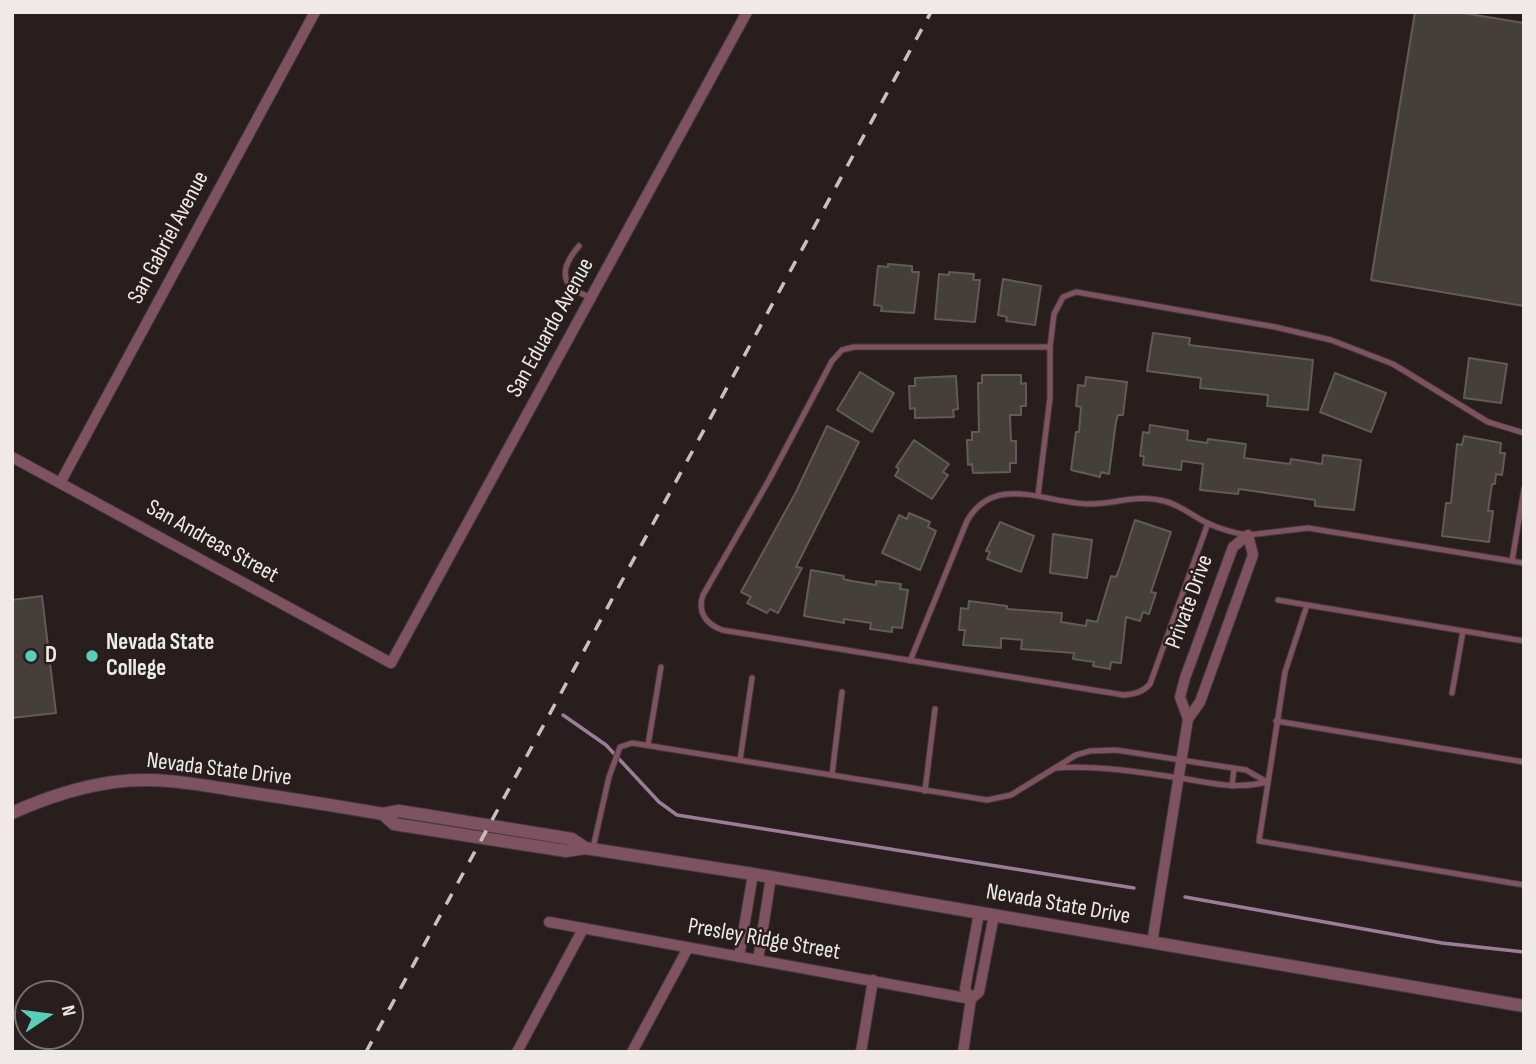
<!DOCTYPE html>
<style>
body{margin:0}
#map{position:relative;width:1536px;height:1064px;overflow:hidden;background:#281e1d;font-family:"Sofia Sans Condensed",sans-serif}
canvas{display:block}
.frame{position:absolute;inset:0;border:14px solid #f0e9e8;pointer-events:none}
.north{position:absolute;left:14px;top:980px;width:70px;height:70px;box-sizing:border-box;background:#281e1d;border:2px solid #786f6e;border-radius:50%;rotate:77deg;font-size:19px;font-weight:700;line-height:28px;text-align:center;color:#f0e9e8}
.north::after{content:'';display:block;margin:auto;width:24px;height:32px;background:#5acebd;clip-path:polygon(50% 0,100% 100%,50% 72%,0 100%)}
</style>
<div id="map">
<canvas width="1536" height="1064"></canvas>
<div class="frame"></div>
<div class="north">N</div>
</div>
<script>
const ctx = document.querySelector('canvas').getContext('2d');
ctx.lineJoin = 'round';
function trace(path, color, width, dash) {
  ctx.strokeStyle = color;
  ctx.lineWidth = width;
  ctx.lineCap = dash ? 'butt' : 'round';
  ctx.setLineDash(dash || []);
  ctx.stroke(path);
}
function paint(path, color) {
  ctx.fillStyle = color;
  ctx.fill(path, 'evenodd');
}
function drawText(font, color, halo, rows, align = 'center') {
  ctx.font = font + ' "Sofia Sans Condensed",sans-serif';
  ctx.lineWidth = 5;
  ctx.setLineDash([]);
  ctx.textBaseline = 'middle';
  ctx.strokeStyle = halo;
  ctx.fillStyle = color;
  for (const [text, x, y, turn = 0] of rows) {
    ctx.save();
    ctx.translate(x, y);
    ctx.rotate((+turn || 0) * Math.PI / 180);
    ctx.textAlign = isNaN(turn) ? turn : align;
    if (halo) ctx.strokeText(text, 0, 0);
    ctx.fillText(text, 0, 0);
    ctx.restore();
  }
}
const stream = new Path2D(`
 M563 715 606 745 659 802 677 815 1134 888
 M1185 897 1442 943 1524 952`);
const building = new Path2D(`
 M1415 12H1457L1524 23V306L1371 280Z
 M888 264 912 266V272H919L914 313 881 311 882 306 874 305 878 266 888 267Z
 M949 272 974 274 973 280H980L975 322 935 319 939 274 949 275Z
 M1003 279 1041 286 1035 325 1006 321 1007 317 998 315Z
 M1153 333 1190 338 1189 345 1313 360 1308 410 1267 406 1268 395 1200 388 1201 378 1147 371Z
 M1469 358 1507 364 1501 403 1464 398Z
 M860 372 894 393 872 432 837 410Z
 M1335 373 1386 393 1371 432 1320 412Z
 M982 375H1021V384L1026 383V406H1021V415H1010L1011 441H1016V463H1010V472L973 473 972 464 968 465 967 440H972V432H979L978 383H982Z
 M956 376 958 409 953 410 954 417 915 418V408L910 409 909 386H915V378Z
 M1086 377 1127 382 1123 415H1118L1116 422 1109 474 1101 472 1100 477 1071 470 1076 432H1079L1081 407 1076 406 1078 385 1085 386Z
 M1150 425 1188 431 1187 440 1207 443 1208 439 1246 444 1244 458 1290 464 1291 459 1322 464 1323 455 1361 460 1354 510 1315 506V500L1239 489 1238 494 1200 490 1203 464 1182 461 1181 470 1143 465 1144 456H1140L1143 432 1149 433Z
 M827 426 859 442 796 567 802 568 778 613 770 609 767 613 747 603 751 597 741 592 796 492Z
 M1464 436 1501 443 1500 453H1505L1502 475 1496 474 1495 484H1492L1488 511H1493L1489 542 1442 536 1446 503H1451L1457 444 1462 445Z
 M914 440 949 464 943 472 948 475 932 499 895 476 899 469 896 467Z
 M909 513 930 522 928 527 936 531 920 570 882 553 899 515 907 519Z
 M1135 520 1171 532 1151 592 1156 593 1149 614 1143 612 1140 621 1126 617 1121 663 1111 662 1110 669 1093 666 1094 662 1073 659 1074 653 1021 649 1022 640 1001 638V648L963 645 965 630H959L961 608 968 609 969 601 1007 606V609L1062 613 1061 622 1086 626 1087 620 1097 622 1111 576 1116 577 1119 570Z
 M1000 522 1034 536 1021 572 987 559 990 552 986 551Z
 M1053 534 1092 540 1087 578 1050 573Z
 M811 570 844 576 843 579 852 581 876 585V581L901 584 900 589 908 590 902 628 892 627V632L870 629 871 623 844 619V623L804 616Z
 M42 596 56 713 12 718V600Z`);
const service = new Path2D(`
 M579 246C559 269 559 288 591 297
 M1050 347H854L842 350 832 361 769 480 703 595C697 612 706 624 722 630L1124 695C1135 694 1143 692 1150 684L1208 523
 M1038 495 1050 398V347L1054 314 1063 297 1076 292 1275 327 1331 340 1393 364 1488 422 1524 433
 M1512 561 1524 489
 M1278 600 1307 605
 M1524 641 1307 605 1285 672 1259 841 1524 885
 M910 661 967 521C995 472 1047 504 1090 504 1115 504 1138 494 1164 501 1181 505 1192 516 1207 523 1220 529 1234 533 1248 535L1308 528 1524 563
 M1452 693 1463 631
 M1276 721 1524 762
 M648 745 661 667
 M740 760 752 678
 M1055 768C1098 765 1138 772 1180 778 1213 783 1235 790 1267 782
 M832 775 842 692
 M1232 786 1234 768
 M925 791 935 709
 M593 848 609 777 620 747 632 743 987 800 1011 795 1076 755 1090 751 1116 750 1246 770 1267 782`);
const minor = new Path2D(`
 M12 457 391 663 747 12
 M60 483 315 12
 M549 922 971 999
 M1152 943 1188 719 1200 702 1253 555 1248 535 1233 547 1185 678 1180 697 1188 719
 M739 957 753 874
 M758 960 771 877
 M971 999 965 989 979 913
 M517 1052 583 929
 M632 1052 688 948
 M861 1052 873 980
 M963 1052 971 999 979 992 994 915`);
const tertiary = new Path2D(`
 M12 813C45 798 78 787 114 782 158 776 202 785 246 792 292 799 337 806 383 814L399 811 418 814 572 839 585 848
 M383 814 394 824 566 851 585 848 753 874 1524 1006`);
const rail = new Path2D(`
 M366 1052 931 12`);
const markers = [
 [31,656,7,"#5acebd"],
 [92,656,7,"#5acebd"]
];
const streetNames = [
 ["San Gabriel Avenue",169,238,-62],
 ["San Eduardo Avenue",551,328,-61],
 ["San Andreas Street",212,542,29],
 ["Private Drive",1190,602,-70],
 ["Nevada State Drive",219,770,7],
 ["Nevada State Drive",1058,905,10],
 ["Presley Ridge Street",764,940,10]
];
const poiNames = [
 ["Nevada State",106,643],
 ["College",106,669],
 ["D",45,656]
];
trace(stream, '#9d7c9a', 3.5);
paint(building, '#463e38');
trace(building, '#635b54', 2);
trace(service, '#443a39', 7);
trace(minor, '#443a39', 12);
trace(tertiary, '#443a39', 14);
trace(service, '#7f5261', 5);
trace(minor, '#7f5261', 10);
trace(tertiary, '#7f5261', 12);
trace(rail, '#c8c1c0', 3.5, [12, 12]);
for (const [x, y, r, color] of markers) {
  const dot = new Path2D();
  dot.arc(x, y, r, 0, 2 * Math.PI);
  ctx.fillStyle = color;
  ctx.fill(dot);
  trace(dot, '#281e1d', 2.5);
}
drawText('23px', '#f0e9e8', '#281e1d', streetNames);
drawText('bold 23px', '#f0e9e8', '#281e1d', poiNames, 'left');
</script>
